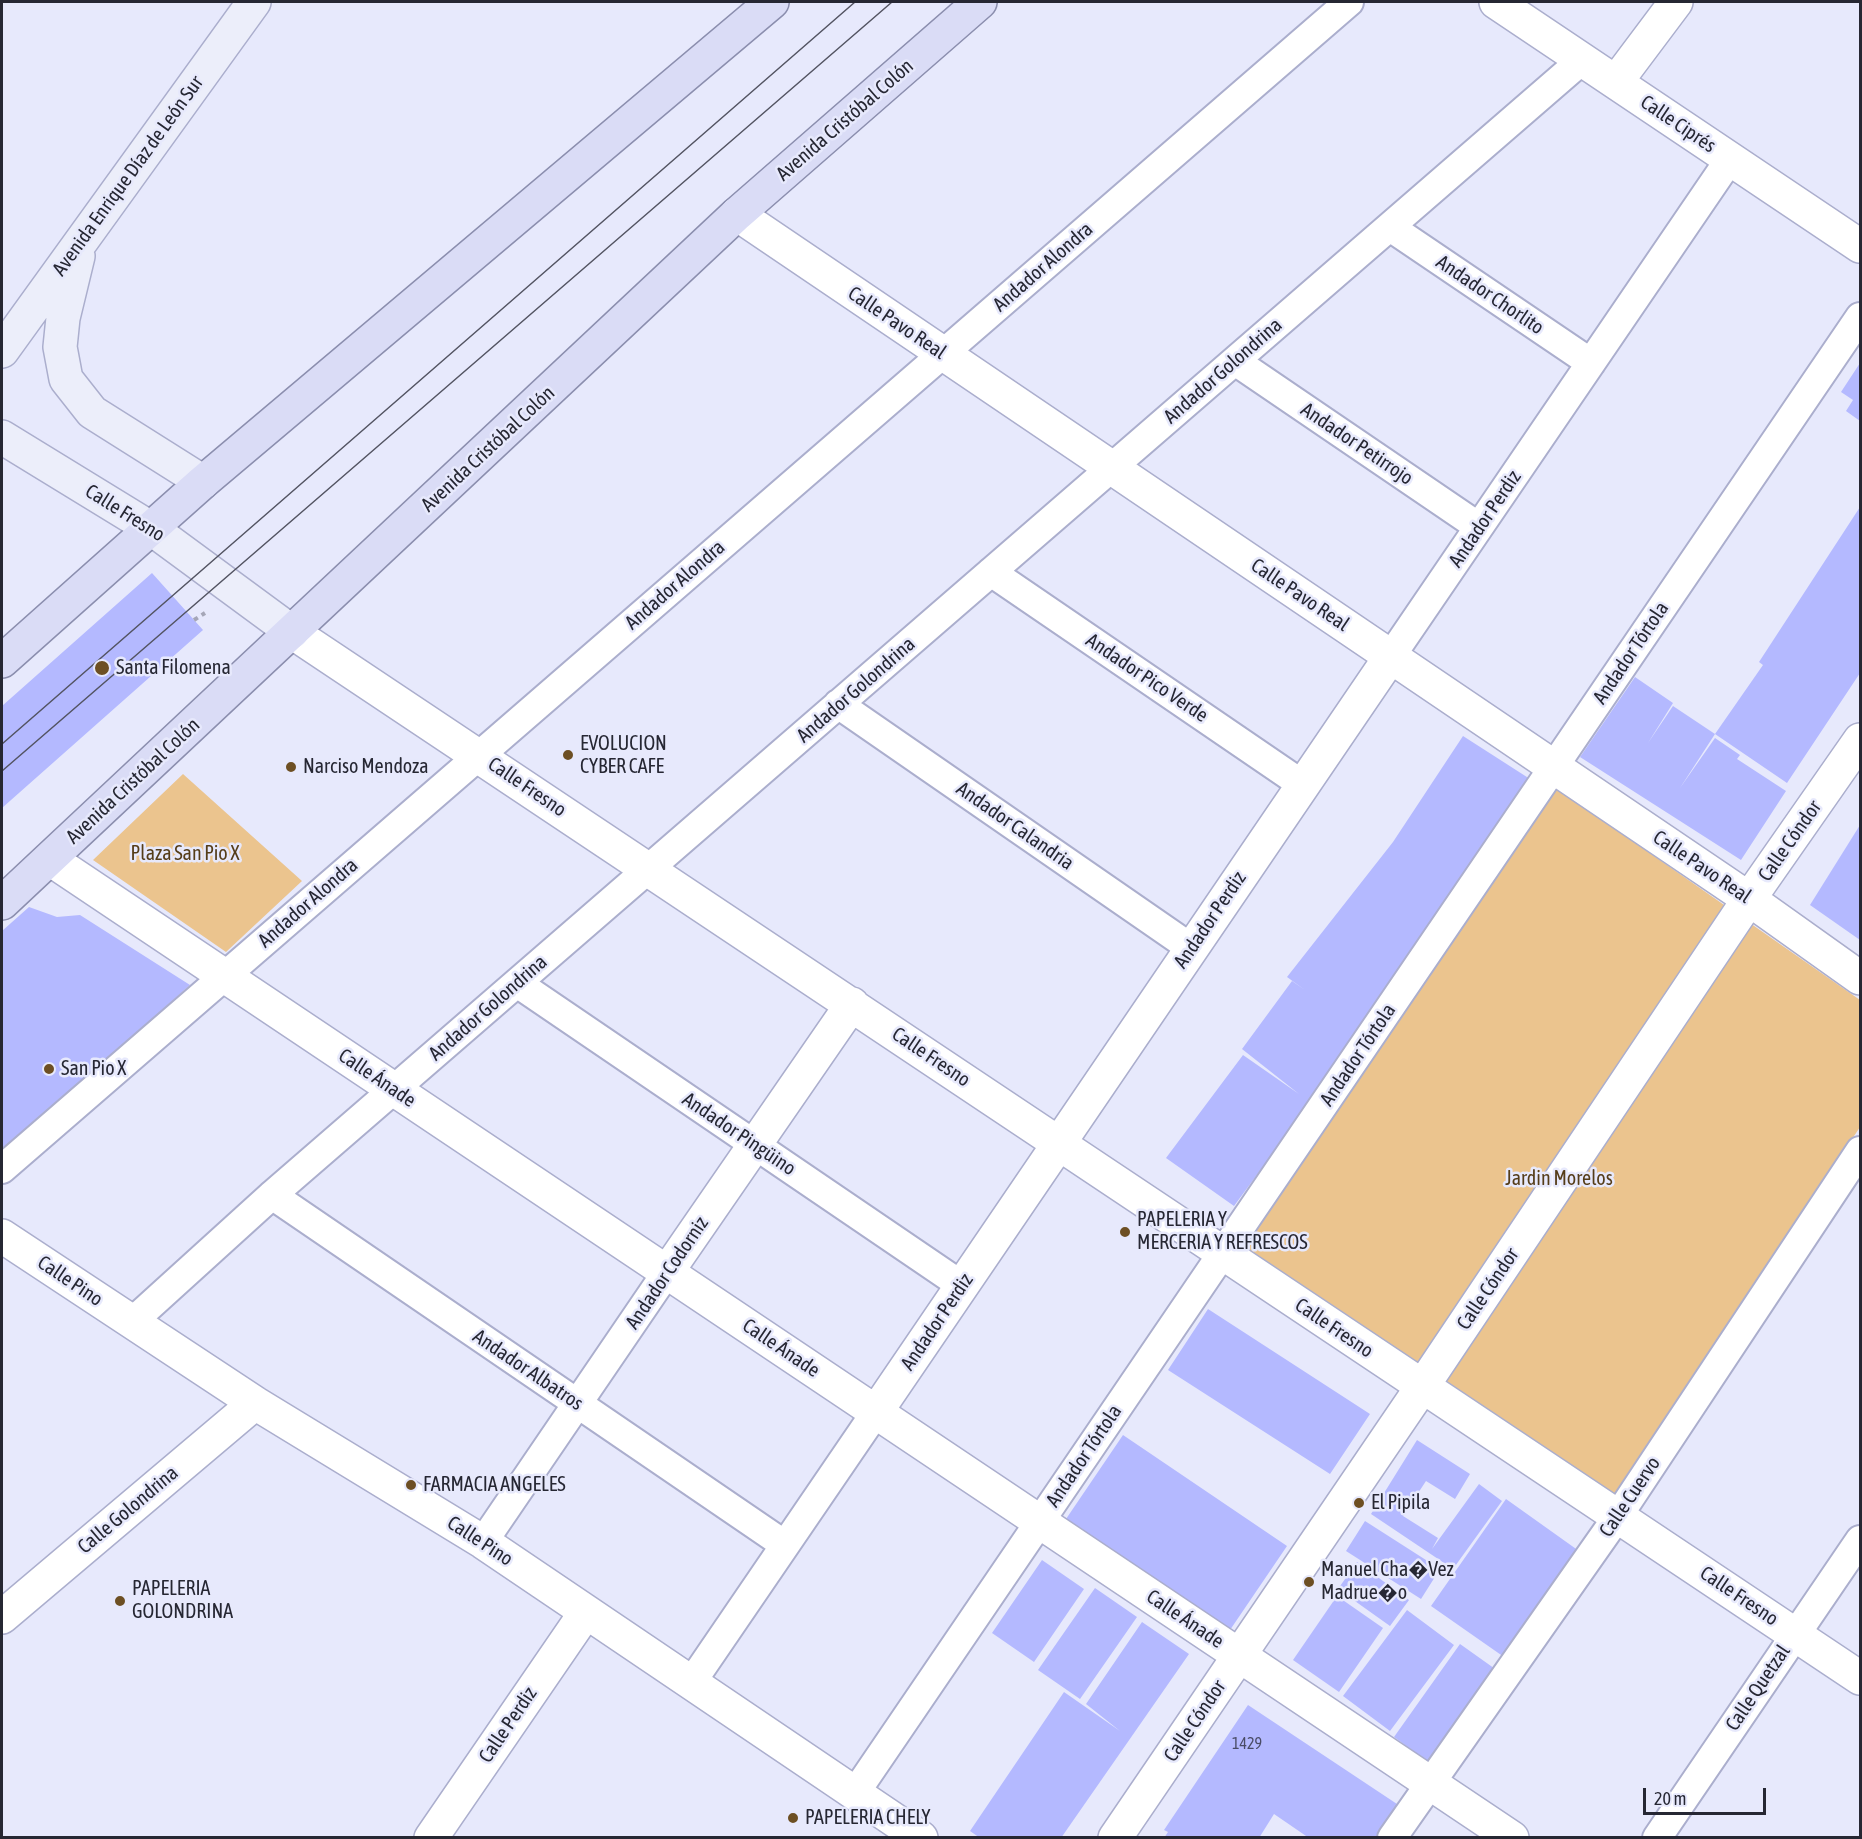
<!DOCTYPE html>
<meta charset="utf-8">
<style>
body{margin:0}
#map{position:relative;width:1862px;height:1839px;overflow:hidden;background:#e7e9fc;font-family:"Asap Condensed",sans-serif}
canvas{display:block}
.frame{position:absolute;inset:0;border:3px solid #262733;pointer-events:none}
.scale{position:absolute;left:1643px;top:1788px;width:123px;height:27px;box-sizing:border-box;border:3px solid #262733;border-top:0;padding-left:8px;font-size:18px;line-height:21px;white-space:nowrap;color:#262733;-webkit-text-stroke:4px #e7e9fc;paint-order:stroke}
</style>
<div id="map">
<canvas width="1862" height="1839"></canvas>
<div class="frame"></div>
<div class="scale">20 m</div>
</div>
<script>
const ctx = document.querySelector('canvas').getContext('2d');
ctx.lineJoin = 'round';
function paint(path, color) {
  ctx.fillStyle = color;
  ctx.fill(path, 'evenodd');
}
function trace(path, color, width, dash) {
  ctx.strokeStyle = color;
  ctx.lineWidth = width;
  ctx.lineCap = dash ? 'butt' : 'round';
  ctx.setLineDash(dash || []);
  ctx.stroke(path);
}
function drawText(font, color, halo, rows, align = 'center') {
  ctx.font = font + ' "Asap Condensed",sans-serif';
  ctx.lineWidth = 5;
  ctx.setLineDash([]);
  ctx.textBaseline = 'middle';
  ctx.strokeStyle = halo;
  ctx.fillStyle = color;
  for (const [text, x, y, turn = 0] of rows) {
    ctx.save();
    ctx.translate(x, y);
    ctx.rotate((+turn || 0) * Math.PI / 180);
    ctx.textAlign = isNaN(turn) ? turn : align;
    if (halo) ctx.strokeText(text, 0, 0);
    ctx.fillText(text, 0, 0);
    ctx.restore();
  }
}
const green = new Path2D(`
 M183 774 302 881 226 952 93 860Z
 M1554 786 1860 1000V1127L1616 1498 1241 1249Z`);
const building = new Path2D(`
 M1860 363V421L1846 411 1853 400 1841 392Z
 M1860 507V673L1787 783 1715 734 1680 788 1715 738 1740 755 1737 759 1786 791 1741 860 1580 757 1635 677 1673 703 1648 743 1673 706 1715 734 1763 665 1759 662Z
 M152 573 203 630 2 808V706Z
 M1463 736 1530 779 1310 1103 1234 1206 1166 1158 1243 1055 1299 1094 1242 1049 1292 981 1305 990 1287 977 1393 842Z
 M1860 825V940L1810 905Z
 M29 907 57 917 80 915 190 985 2 1153V931Z
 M1208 1309 1370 1414 1330 1474 1168 1370Z
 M1123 1435 1287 1546 1230 1630 1066 1519Z
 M1417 1440 1470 1474 1455 1499 1426 1481 1403 1516 1438 1538 1432 1549 1479 1484 1502 1501 1453 1569 1371 1514Z
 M1506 1499 1579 1551 1504 1657 1431 1606Z
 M1365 1521 1440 1569 1421 1599 1346 1551Z
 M1042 1560 1084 1589 1034 1662 992 1633Z
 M1357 1562 1409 1600 1390 1626 1338 1589Z
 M1095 1588 1137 1617 1080 1699 1038 1670Z
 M1337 1596 1383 1628 1339 1692 1293 1660Z
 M1407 1610 1454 1645 1390 1731 1343 1696Z
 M1142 1622 1189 1654 1061 1838H980L970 1831 1064 1692 1120 1731 1086 1704Z
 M1460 1644 1498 1671 1431 1764 1394 1737Z
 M1248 1705 1397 1804 1376 1838H1309L1274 1814 1259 1838H1164L1168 1832 1164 1830Z`);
const path = new Path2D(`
 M194 620 205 613`);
const pedestrian = new Path2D(`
 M1390 227 1591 363
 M1235 361 1479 527
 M991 572 1303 785
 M1391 656 1730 159
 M838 704 1191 948
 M517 983 961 1285
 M2 1169 1349 2
 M272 1195 785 1545
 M132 1322 272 1195 1582 60
 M483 1542 667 1272
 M691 1683 876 1412
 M855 1793 1860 317
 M1392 1838 1618 1516 1860 1151
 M1657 1838 1860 1540`);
const minor = new Path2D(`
 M1496 2 1860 246
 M1616 82 1676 2
 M737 214 1749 899 1860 978
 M292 632 1860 1678
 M50 859 1512 1838
 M2 1236 255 1403 483 1542 921 1838
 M667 1272 852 1004
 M876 1412 1391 656
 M2 1617 255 1403
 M431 1838 586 1612
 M1115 1838 1422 1387 1749 899 1860 740`);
const secondary = new Path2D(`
 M78 256 63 318 60 347 66 379 92 412 203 482
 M2 351 254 2
 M2 437 152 529 292 632`);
const primary = new Path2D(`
 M2 661 203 482 772 2
 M2 903 737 214 980 2`);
const tram = new Path2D(`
 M2 744 855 2
 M2 771 892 2`);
const markers = [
 [102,668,8,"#6d4f23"],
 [568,755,6,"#6d4f23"],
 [291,767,6,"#6d4f23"],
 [49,1069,6,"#6d4f23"],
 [1125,1232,6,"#6d4f23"],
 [411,1485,6,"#6d4f23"],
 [1359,1503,6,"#6d4f23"],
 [1309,1582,6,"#6d4f23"],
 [120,1601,6,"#6d4f23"],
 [793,1818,6,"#6d4f23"]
];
const numberNames = [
 ["1429",1247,1744]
];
const streetNames = [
 ["Avenida Cristóbal Colón",845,120,-41],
 ["Calle Ciprés",1678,124,34],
 ["Avenida Enrique Díaz de León Sur",128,176,-54],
 ["Andador Alondra",1043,267,-41],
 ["Andador Chorlito",1490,295,34],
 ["Calle Pavo Real",897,323,34],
 ["Andador Golondrina",1223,371,-41],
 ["Andador Petirrojo",1357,444,34],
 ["Avenida Cristóbal Colón",488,449,-43],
 ["Calle Fresno",125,513,32],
 ["Andador Perdiz",1485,519,-56],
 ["Andador Alondra",675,585,-41],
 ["Calle Pavo Real",1300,595,34],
 ["Andador Tórtola",1631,653,-56],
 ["Andador Pico Verde",1147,678,34],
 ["Andador Golondrina",856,690,-41],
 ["Avenida Cristóbal Colón",133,781,-43],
 ["Calle Fresno",527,787,34],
 ["Andador Calandria",1015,826,35],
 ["Calle Cóndor",1790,841,-55],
 ["Calle Pavo Real",1702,867,34],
 ["Andador Alondra",308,903,-41],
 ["Andador Perdiz",1210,920,-56],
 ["Andador Golondrina",488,1008,-41],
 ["Andador Tórtola",1358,1055,-56],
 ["Calle Fresno",931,1057,34],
 ["Calle Ánade",377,1078,34],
 ["Andador Pingüino",739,1134,34],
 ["Andador Codorniz",667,1273,-56],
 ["Calle Pino",70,1281,34],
 ["Calle Cóndor",1488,1289,-56],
 ["Andador Perdiz",937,1322,-56],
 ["Calle Fresno",1334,1328,34],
 ["Calle Ánade",781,1348,34],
 ["Andador Albatros",528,1370,34],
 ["Andador Tórtola",1084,1456,-56],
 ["Calle Cuervo",1630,1497,-56],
 ["Calle Golondrina",128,1510,-40],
 ["Calle Pino",480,1541,33],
 ["Calle Fresno",1739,1596,34],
 ["Calle Ánade",1185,1619,34],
 ["Calle Quetzal",1758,1688,-56],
 ["Calle Cóndor",1195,1721,-56],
 ["Calle Perdiz",508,1725,-56]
];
const poiNames = [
 ["Santa Filomena",116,668],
 ["EVOLUCION",580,744],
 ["CYBER CAFE",580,767],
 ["Narciso Mendoza",303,767],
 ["San Pio X",61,1069],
 ["PAPELERIA Y",1137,1220],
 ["MERCERIA Y REFRESCOS",1137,1243],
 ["FARMACIA ANGELES",423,1485],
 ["El Pipila",1371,1503],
 ["Manuel Cha�Vez",1321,1570],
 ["Madrue�o",1321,1593],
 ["PAPELERIA",132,1589],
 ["GOLONDRINA",132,1612],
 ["PAPELERIA CHELY",805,1818]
];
const parkNames = [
 ["Plaza San Pio X",185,854],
 ["Jardin Morelos",1559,1179]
];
paint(green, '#ebc48e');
paint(building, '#b4b9ff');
trace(pedestrian, '#abaecd', 32);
trace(minor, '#abaecd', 36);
trace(secondary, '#abaecd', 36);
trace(primary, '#8b8eae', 36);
trace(path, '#a5a6b7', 4, [4.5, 4.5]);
trace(pedestrian, '#fff', 28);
trace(minor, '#fff', 33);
trace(secondary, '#eceefa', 33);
trace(primary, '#dadcf6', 33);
trace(tram, '#535462', 1.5);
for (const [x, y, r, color] of markers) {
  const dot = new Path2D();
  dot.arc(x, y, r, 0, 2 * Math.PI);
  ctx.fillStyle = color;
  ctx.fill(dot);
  trace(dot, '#e7e9fc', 2);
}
drawText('16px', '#4a4c66', null, numberNames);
drawText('20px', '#262733', '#e7e9fc', streetNames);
drawText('20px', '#262733', '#e7e9fc', poiNames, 'left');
drawText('20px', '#553d19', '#e7e9fc', parkNames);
</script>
